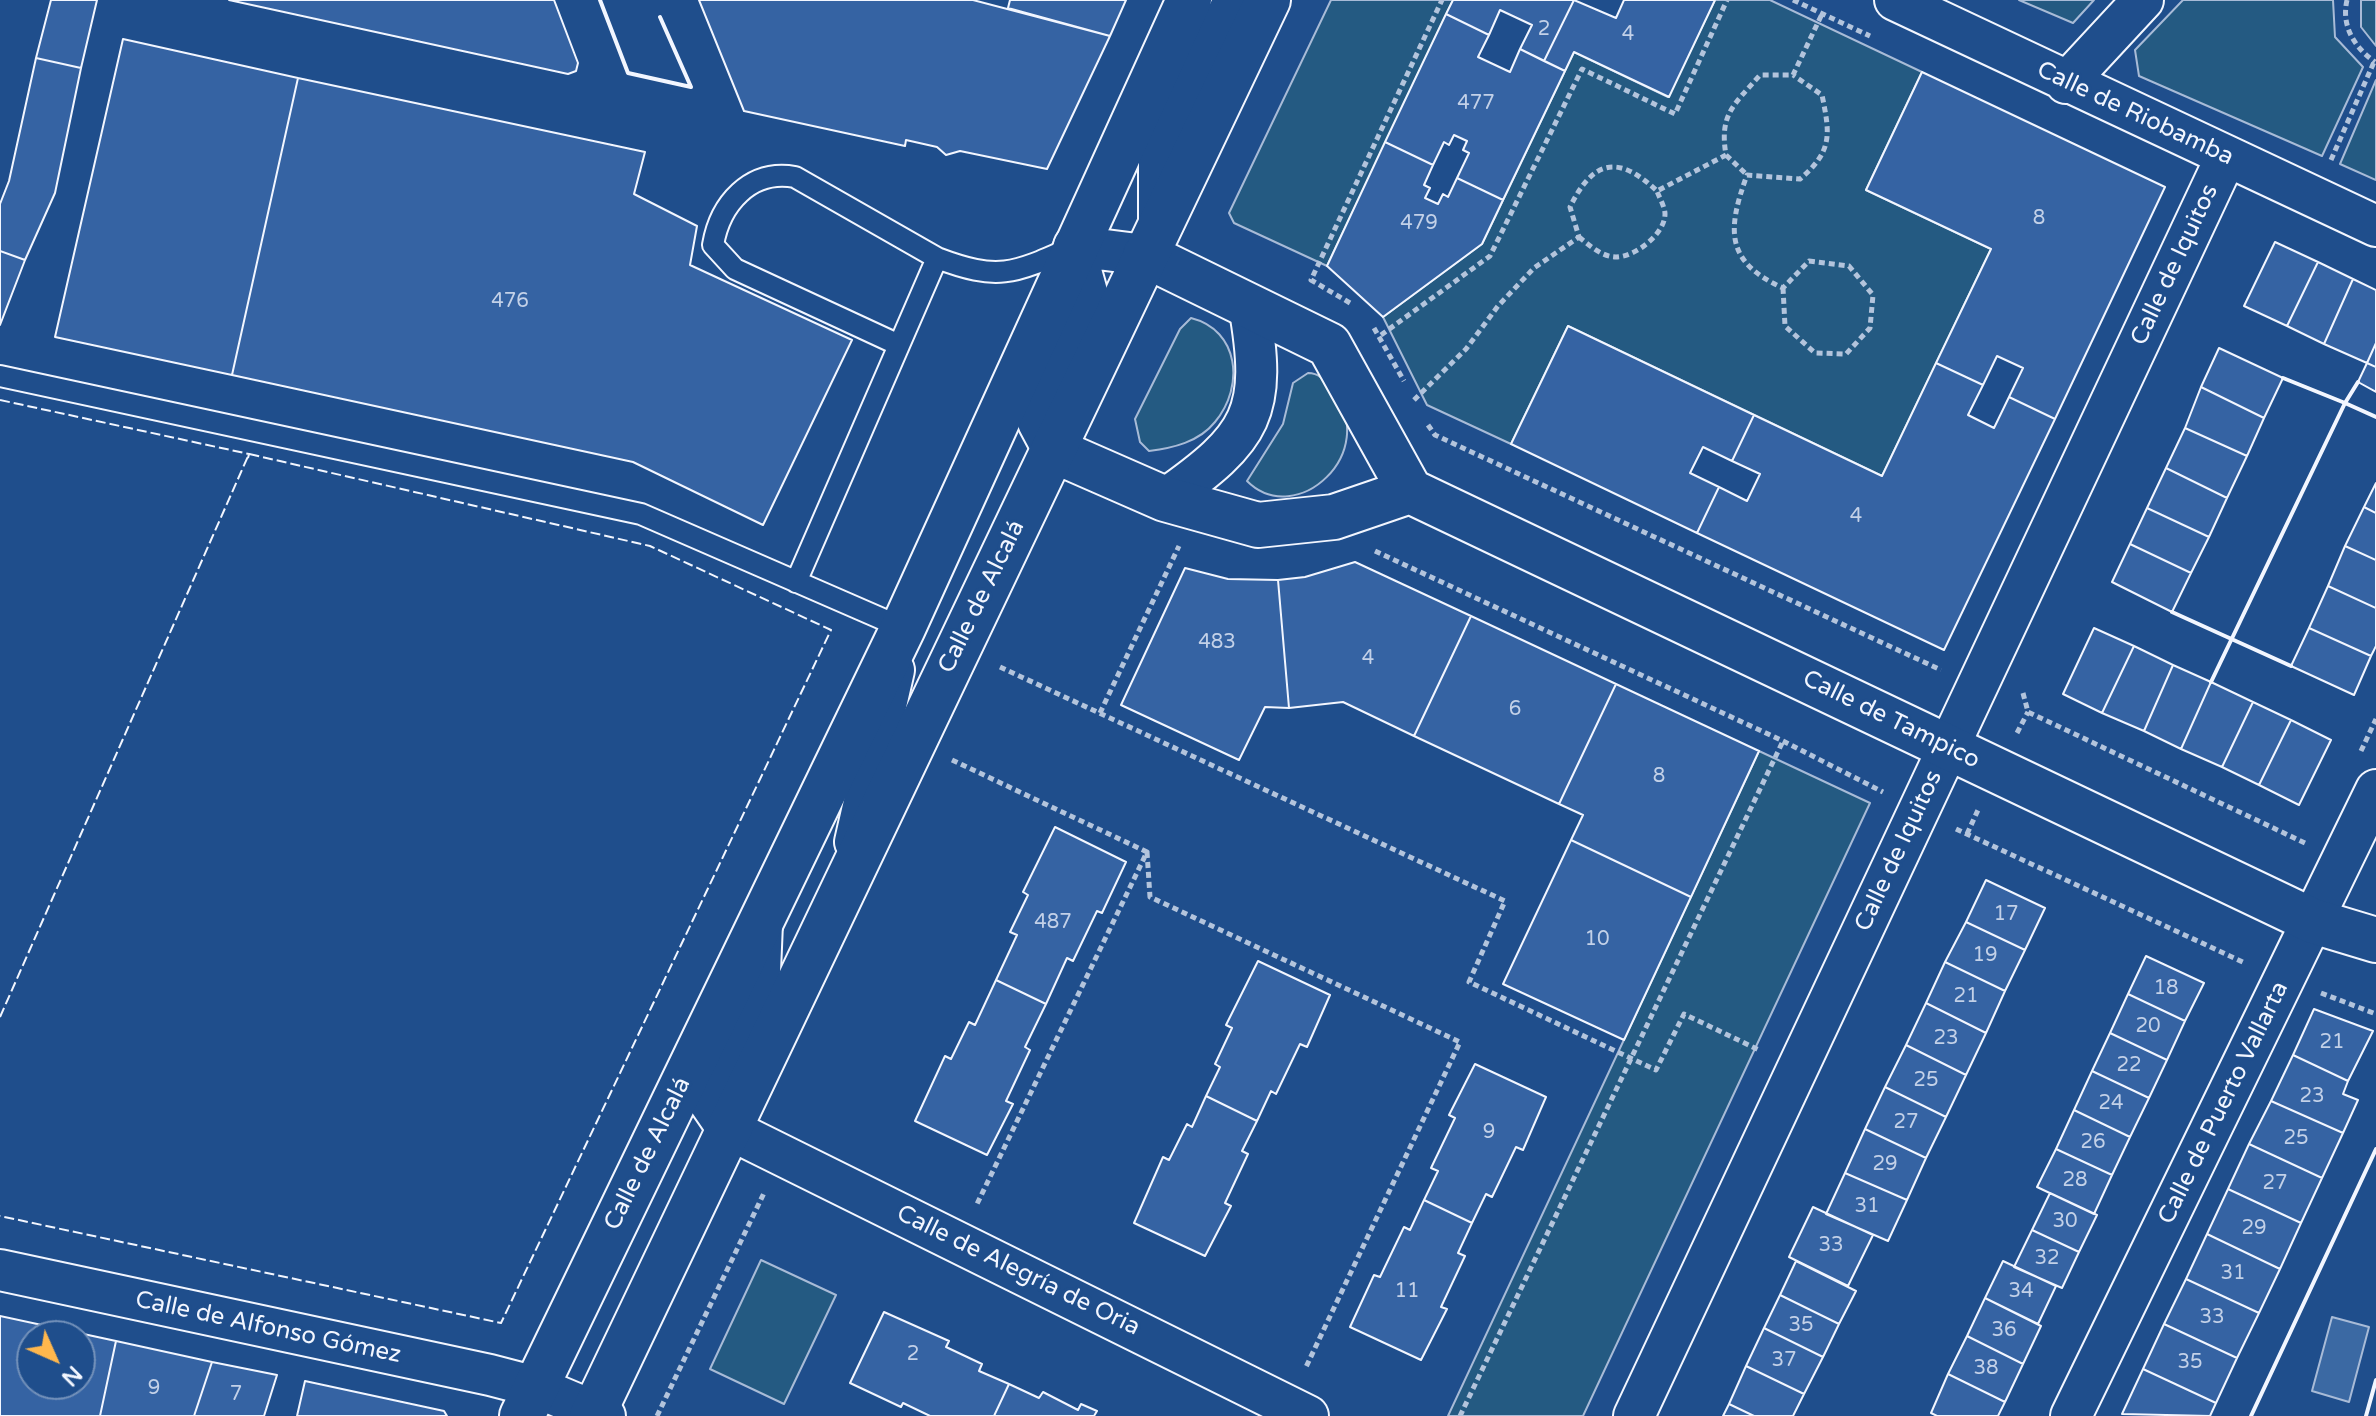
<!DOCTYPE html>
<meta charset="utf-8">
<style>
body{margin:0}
#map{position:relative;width:2376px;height:1416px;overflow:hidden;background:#1f4e8c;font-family:"Varela Round",sans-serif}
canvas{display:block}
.north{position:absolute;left:16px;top:1320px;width:80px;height:80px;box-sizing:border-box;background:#1f4e8c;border:2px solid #7391ba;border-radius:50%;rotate:135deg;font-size:22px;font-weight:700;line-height:32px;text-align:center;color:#f2f6ff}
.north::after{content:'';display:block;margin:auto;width:28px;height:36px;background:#ffb74d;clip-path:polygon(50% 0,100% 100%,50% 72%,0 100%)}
</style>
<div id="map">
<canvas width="2376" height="1416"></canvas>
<div class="north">N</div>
</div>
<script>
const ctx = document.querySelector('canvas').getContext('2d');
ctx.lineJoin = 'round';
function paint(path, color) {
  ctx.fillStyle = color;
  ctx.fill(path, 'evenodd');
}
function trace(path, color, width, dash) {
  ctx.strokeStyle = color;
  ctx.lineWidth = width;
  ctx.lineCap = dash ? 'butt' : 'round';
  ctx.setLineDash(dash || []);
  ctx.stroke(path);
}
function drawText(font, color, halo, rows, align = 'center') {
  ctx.font = font + ' "Varela Round",sans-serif';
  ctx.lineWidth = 6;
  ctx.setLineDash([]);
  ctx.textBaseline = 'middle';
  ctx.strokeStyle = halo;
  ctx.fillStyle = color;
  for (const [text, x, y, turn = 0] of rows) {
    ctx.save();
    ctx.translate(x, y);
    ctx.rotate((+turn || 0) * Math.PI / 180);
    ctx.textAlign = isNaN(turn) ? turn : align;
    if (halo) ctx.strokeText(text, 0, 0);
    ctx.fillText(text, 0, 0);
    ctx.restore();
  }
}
const green = new Path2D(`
 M1331 0H1453L1327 266 1234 223 1229 213Z
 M1715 0H1770L1922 72 1866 190 1991 249 1882 476 1568 326 1511 444 1427 405 1383 317 1482 244 1574 52 1668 97Z
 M2019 0H2094L2073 23Z
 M2183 0H2333L2335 37 2363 67 2322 156 2139 76 2135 50Z
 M2361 0H2376V46L2361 27Z
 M2376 80V180L2340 164Z
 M1191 318C1239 330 1245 386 1215 422 1199 442 1173 448 1149 451L1140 442 1135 419 1180 329Z
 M1308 373C1320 373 1325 381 1332 390 1382 452 1296 530 1247 481L1283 424 1293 383Z
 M1759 751 1870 803 1583 1416H1448Z
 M761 1260 836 1295 784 1404 710 1369Z`);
const water = new Path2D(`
 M2332 1317 2369 1327 2349 1402 2312 1391Z`);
const building = new Path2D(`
 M51 0H97L81 68 36 58Z
 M229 0H554L578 63 576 71 568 74Z
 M699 0H973L1110 36 1047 169 960 151 946 155 937 147 906 140 905 146 744 111Z
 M1010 0H1126L1110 36 1008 8Z
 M1453 0H1574L1544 61 1520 49 1532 25 1500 10 1489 35 1446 14Z
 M1574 0 1616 18 1624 0H1715L1669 97 1574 52 1565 71 1544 61Z
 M1446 14 1489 35 1478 57 1510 72 1520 49 1565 71 1503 200 1457 178 1469 153 1463 150 1467 141 1454 135 1449 145 1444 142 1433 165 1385 142Z
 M123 39 298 78 232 375 55 337Z
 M36 58 81 68 55 193 25 260 0 251V204L9 181Z
 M1922 72 2165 187 2055 419 2009 397 2023 368 1997 356 1983 385 1936 363 1991 249 1866 190Z
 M298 78 645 152 634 194 697 226 690 265 852 340 763 525 633 462 232 375Z
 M1385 142 1433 165 1424 185 1430 188 1425 198 1438 204 1443 194 1448 197 1457 178 1503 200 1482 244 1383 317 1327 266Z
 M2275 242 2318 262 2287 326 2244 306Z
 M0 251 25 260 0 325Z
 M2318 262 2353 279 2324 344 2287 326Z
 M2353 279 2376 290V343L2367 363 2324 344Z
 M1568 326 1754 415 1732 461 1703 447 1690 473 1719 487 1697 533 1511 444Z
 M2376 343V367L2367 363Z
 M2219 348 2283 378 2264 418 2201 387Z
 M1936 363 1983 385 1968 415 1994 428 2009 397 2055 419 1944 650 1697 533 1719 487 1747 501 1760 474 1732 461 1754 415 1882 476Z
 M2367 363 2376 367V392L2358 382Z
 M2201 387 2264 418 2247 456 2185 428Z
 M2185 428 2247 456 2227 498 2166 468Z
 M2166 468 2227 498 2209 537 2147 508Z
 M2376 483V513L2364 507Z
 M2364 507 2376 513V560L2345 546Z
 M2147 508 2209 537 2191 573 2130 544Z
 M2130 544 2191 573 2172 612 2112 582Z
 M2345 546 2376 560V608L2328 586Z
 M1355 562 1471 616 1414 736 1343 702 1289 708 1278 580 1305 577Z
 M1185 568 1228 579 1278 580 1289 708 1265 707 1239 760 1121 705Z
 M2328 586 2376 608V646L2371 656 2309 628Z
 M1471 616 1616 684 1559 804 1414 736Z
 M2094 628 2134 646 2102 713 2063 694Z
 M2309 628 2371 656 2354 695 2291 666Z
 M2134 646 2173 665 2144 731 2102 713Z
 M2173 665 2211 682 2181 749 2144 731Z
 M2211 682 2253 702 2222 767 2181 749Z
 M1616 684 1759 751 1691 897 1571 840 1583 815 1559 804Z
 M2253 702 2291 720 2259 785 2222 767Z
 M2291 720 2331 740 2299 805 2259 785Z
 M1055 827 1126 862 1102 913 1097 911 1073 961 1067 958 1046 1004 996 980 1017 935 1010 932 1028 895 1023 892Z
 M1571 840 1691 897 1624 1040 1503 984Z
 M1986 880 2045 908 2025 950 1966 922Z
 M1966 922 2025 950 2005 991 1945 962Z
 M2146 956 2204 983 2185 1021 2128 994Z
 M1258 961 1330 995 1307 1047 1300 1044 1276 1094 1271 1091 1257 1121 1206 1096 1220 1067 1215 1064 1232 1028 1226 1025Z
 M1945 962 2005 991 1986 1033 1926 1003Z
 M996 980 1046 1004 1025 1047 1030 1050 1006 1101 1013 1104 987 1155 915 1121 945 1056 951 1059 969 1022 975 1025Z
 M2128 994 2185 1021 2167 1060 2110 1033Z
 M1926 1003 1986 1033 1966 1075 1906 1045Z
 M2314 1009 2373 1031 2348 1081 2293 1055Z
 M2110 1033 2167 1060 2149 1098 2092 1071Z
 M1906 1045 1966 1075 1946 1117 1885 1087Z
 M2293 1055 2348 1081 2343 1094 2358 1100 2343 1133 2271 1101Z
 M1475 1064 1546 1097 1523 1150 1516 1147 1492 1197 1486 1194 1472 1223 1424 1200 1438 1171 1431 1168 1455 1118 1449 1115Z
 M2092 1071 2149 1098 2130 1137 2074 1110Z
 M1885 1087 1946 1117 1926 1158 1865 1129Z
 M1206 1096 1257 1121 1242 1151 1248 1154 1225 1203 1231 1206 1205 1256 1134 1223 1163 1157 1169 1160 1187 1124 1192 1127Z
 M2271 1101 2343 1133 2322 1178 2249 1144Z
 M2074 1110 2130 1137 2112 1175 2056 1149Z
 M1865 1129 1926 1158 1907 1200 1845 1173Z
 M2249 1144 2322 1178 2301 1223 2228 1189Z
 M2056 1149 2112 1175 2094 1214 2037 1187Z
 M1845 1173 1907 1200 1888 1241 1826 1214Z
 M2228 1189 2301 1223 2280 1269 2207 1234Z
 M2050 1193 2097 1215 2079 1252 2032 1230Z
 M1424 1200 1472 1223 1458 1253 1465 1256 1441 1307 1447 1309 1421 1360 1350 1327 1374 1275 1380 1277 1404 1227 1410 1230Z
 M1813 1207 1873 1235 1848 1286 1789 1257Z
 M2032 1230 2079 1252 2062 1288 2014 1267Z
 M2207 1234 2280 1269 2259 1313 2186 1279Z
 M1796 1261 1856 1291 1839 1324 1780 1295Z
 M2003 1261 2056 1286 2038 1324 1985 1298Z
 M2186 1279 2259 1313 2237 1358 2164 1324Z
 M1780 1295 1839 1324 1823 1357 1764 1328Z
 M1985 1298 2041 1326 2023 1364 1967 1336Z
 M884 1312 949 1341 946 1347 982 1364 979 1371 1009 1384 994 1416H930L903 1403 901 1407 850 1383Z
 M0 1316 116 1341 100 1416H0ZM32 1336H80V1384H32Z
 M2164 1324 2237 1358 2216 1403 2143 1369Z
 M1764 1328 1823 1357 1804 1394 1746 1366Z
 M1967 1336 2023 1364 2005 1402 1948 1374Z
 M116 1341 212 1362 194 1416H100Z
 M212 1362 277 1375 264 1416H194Z
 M1746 1366 1804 1394 1793 1416H1754L1729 1404Z
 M2143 1369 2216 1403 2210 1416 2122 1414Z
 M1948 1374 2005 1402 1998 1416H1937L1931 1413Z
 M305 1381 444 1411 447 1416H297Z
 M1009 1384 1039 1398 1043 1392 1078 1410 1081 1404 1097 1411 1094 1416H994Z
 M1729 1404 1754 1416H1723Z`);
const path = new Path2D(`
 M1793 0 1870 36
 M2347 0C2341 26 2354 47 2375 62
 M1726 155 1747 175
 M2331 160 2374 62
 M1579 237C1589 245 1602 257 1616 257 1635 257 1665 234 1665 214 1665 207 1659 197 1657 191
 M1783 288 1785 326 1815 353 1846 354 1870 328 1873 295 1849 266 1809 261 1783 288C1725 262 1727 230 1747 175L1800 179C1833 151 1830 134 1822 95L1793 75
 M1350 303 1311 280 1442 0
 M1374 328 1404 381
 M1381 335 1490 256 1582 69 1675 114 1727 0
 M1414 400 1466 349 1498 306 1534 268 1579 237 1570 207C1593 160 1618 154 1657 191L1726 155C1719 114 1734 105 1760 75H1793L1822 14
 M1428 425 1435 435 1941 670
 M1375 551 1783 741 1883 792
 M1000 667 1505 901 1469 982 1656 1070 1684 1014 1759 1050
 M2023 693 2028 712 2305 843
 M1100 713 1179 546
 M2017 733 2028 712
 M2361 751 2376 719
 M952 760 1147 852 977 1204
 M1956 829 2245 963
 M1967 834 1978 810
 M1147 852 1150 897 1460 1042 1306 1367
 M2321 993 2376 1014
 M657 1416 764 1193
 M1460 1416 1783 741`);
const lane = new Path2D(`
 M899 345 735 269 713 245C720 204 750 169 795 177L937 258
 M0 376 641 514 903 628
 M796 582 937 258C998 281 1013 274 1071 248`);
const street = new Path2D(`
 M1895 0 2376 226
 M2066 83 2143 0
 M1159 226V162L1234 0
 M1053 450 1038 422 1088 296 1074 246 1145 255
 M1165 499C1253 437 1268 413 1249 305
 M855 842 894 670
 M762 923 759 995 707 1099 727 1128 1308 1416
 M0 1270 490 1375 536 1387 605 1416
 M1634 1416 2226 157
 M2071 1416 2376 790`);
const secondary = new Path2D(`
 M1145 255 1329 345 1410 491 2313 921 2376 940
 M1053 450 1165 499 1258 525 1334 517 1410 491`);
const primary = new Path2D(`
 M522 1416 903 628 1189 0
 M592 1416 1268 0`);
const fence = new Path2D(`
 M0 400 249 454 248 458
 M0 1017 249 454 650 546 831 630 501 1323 0 1216`);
const wall = new Path2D(`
 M600 0 628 73 691 87 660 17
 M2283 378 2345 403 2358 382
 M2172 612 2291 666
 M2211 682 2345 403 2376 417
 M2251 1416 2376 1149
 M2366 1416 2376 1380`);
const numberNames = [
 ["2",1544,30],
 ["4",1628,35],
 ["477",1476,104],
 ["8",2039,219],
 ["479",1419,224],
 ["476",510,302],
 ["4",1856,517],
 ["483",1217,643],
 ["4",1368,659],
 ["6",1515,710],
 ["8",1659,777],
 ["17",2006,915],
 ["487",1053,923],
 ["10",1597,940],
 ["19",1985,956],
 ["18",2166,989],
 ["21",1966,997],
 ["20",2148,1027],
 ["23",1946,1039],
 ["21",2332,1043],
 ["22",2129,1066],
 ["25",1926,1081],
 ["23",2312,1097],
 ["24",2111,1104],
 ["27",1906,1123],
 ["9",1489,1133],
 ["25",2296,1139],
 ["26",2093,1143],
 ["29",1885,1165],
 ["28",2075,1181],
 ["27",2275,1184],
 ["31",1867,1207],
 ["30",2065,1222],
 ["29",2254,1229],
 ["33",1831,1246],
 ["32",2047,1259],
 ["31",2233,1274],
 ["11",1407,1292],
 ["34",2021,1292],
 ["33",2212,1318],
 ["35",1801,1326],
 ["36",2004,1331],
 ["2",913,1355],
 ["37",1784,1361],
 ["35",2190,1363],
 ["38",1986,1369],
 ["9",154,1389],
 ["7",236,1395]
];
const streetNames = [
 ["Calle de Riobamba",2135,114,25],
 ["Calle de Iquitos",2175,265,-65],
 ["Calle de Alcalá",982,597,-64],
 ["Calle de Tampico",1891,720,26],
 ["Calle de Iquitos",1899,851,-65],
 ["Calle de Puerto Vallarta",2224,1103,-64],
 ["Calle de Alcalá",648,1154,-64],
 ["Calle de Alegría de Oria",1018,1271,26],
 ["Calle de Alfonso Gómez",268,1328,12]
];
paint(green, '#245a82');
trace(green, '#a8bbd7', 2);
paint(water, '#3b69a3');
trace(water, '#a8bbd7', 2);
paint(building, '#3563a3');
trace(building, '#f2f6ff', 2);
trace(lane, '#f2f6ff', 24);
trace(street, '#f2f6ff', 44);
trace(secondary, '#f2f6ff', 48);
trace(primary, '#f2f6ff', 48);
trace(path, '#b3c4dc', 5, [6, 4]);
trace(lane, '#1f4e8c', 20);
trace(street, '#1f4e8c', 40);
trace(secondary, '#1f4e8c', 44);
trace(primary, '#1f4e8c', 44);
trace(fence, '#f2f6ff', 2, [10, 4]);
trace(wall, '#f2f6ff', 4);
drawText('20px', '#c3d1e8', null, numberNames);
drawText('24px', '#f2f6ff', '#1f4e8c', streetNames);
</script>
